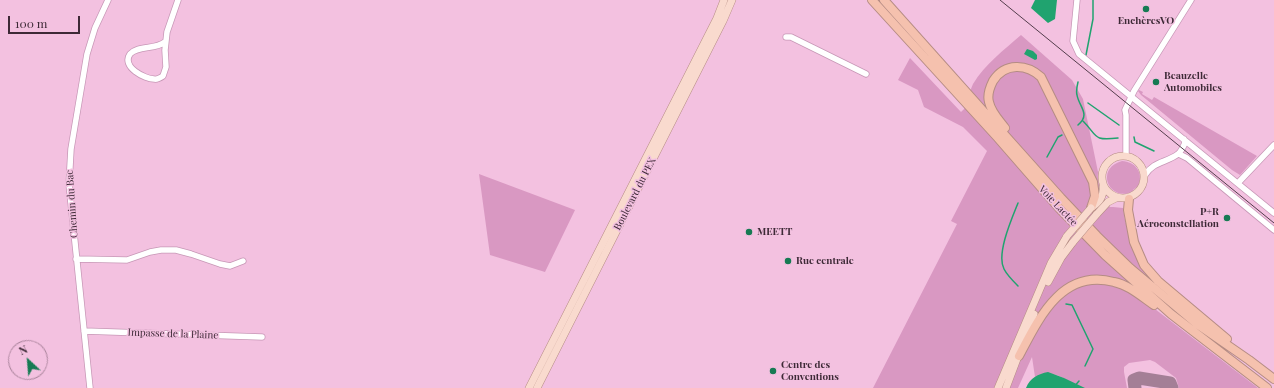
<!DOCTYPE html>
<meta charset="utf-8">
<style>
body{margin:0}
#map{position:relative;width:1274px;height:388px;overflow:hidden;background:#f3c1e0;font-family:"Playfair Display",serif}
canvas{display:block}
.north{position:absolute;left:8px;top:340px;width:40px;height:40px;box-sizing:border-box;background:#f3c1e0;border:1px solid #aa849c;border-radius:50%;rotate:334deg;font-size:11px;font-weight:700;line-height:16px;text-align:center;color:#3d2936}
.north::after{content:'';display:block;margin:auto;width:14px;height:18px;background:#167a53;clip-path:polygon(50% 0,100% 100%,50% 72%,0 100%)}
.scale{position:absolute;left:8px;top:16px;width:72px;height:18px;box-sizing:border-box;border:2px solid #3d2936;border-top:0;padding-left:5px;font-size:12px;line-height:14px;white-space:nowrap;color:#3d2936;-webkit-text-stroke:3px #f3c1e0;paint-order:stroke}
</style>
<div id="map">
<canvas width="1274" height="388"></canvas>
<div class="north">N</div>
<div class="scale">100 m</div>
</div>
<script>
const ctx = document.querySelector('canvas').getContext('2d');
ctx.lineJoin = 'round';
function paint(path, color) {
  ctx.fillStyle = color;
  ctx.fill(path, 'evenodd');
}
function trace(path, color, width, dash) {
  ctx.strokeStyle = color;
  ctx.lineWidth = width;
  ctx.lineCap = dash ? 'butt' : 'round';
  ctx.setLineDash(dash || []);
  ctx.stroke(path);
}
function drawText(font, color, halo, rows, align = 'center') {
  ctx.font = font + ' "Playfair Display",serif';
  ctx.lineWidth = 3;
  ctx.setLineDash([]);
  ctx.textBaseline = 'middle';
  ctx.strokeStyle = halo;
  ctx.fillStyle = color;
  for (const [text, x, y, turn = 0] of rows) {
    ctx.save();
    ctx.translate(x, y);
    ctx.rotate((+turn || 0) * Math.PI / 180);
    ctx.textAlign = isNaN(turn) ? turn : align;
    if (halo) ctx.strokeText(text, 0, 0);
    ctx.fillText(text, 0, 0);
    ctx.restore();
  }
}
const green = new Path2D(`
 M1021 35 1072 80 1083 99 1098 172C1097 181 1101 188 1099 197L1110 207H1113L1123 208 1125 220 1135 253 1156 282 1132 286 1108 283 1121 287 1138 296 1258 388H1179L1176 378 1155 362 1150 360 1129 363 1124 367V372L1127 388C1116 388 1094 388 1084 388 1065 382 1056 367 1035 377L1032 357 1018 388H873L957 224 951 221 987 151 963 127 924 107 918 90 898 80 910 58 961 112C970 105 968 94 973 84 985 64 1004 50 1021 35Z
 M1139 90 1143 92 1142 94 1152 100 1154 97 1257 156 1240 175 1232 170 1141 95 1138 91Z
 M1122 161C1135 162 1143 171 1139 185L1133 190V192C1108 202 1095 168 1122 161Z
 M479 174 575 210 545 272 490 255Z`);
const water = new Path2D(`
 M1035 0H1057L1055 19 1048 23 1031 8Z
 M1027 49 1033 51 1037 55V59L1035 60 1024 54Z
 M1048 372 1064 378 1085 388H1026C1030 378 1038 374 1048 372Z`);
const stream = new Path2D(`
 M1086 55 1093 19V0
 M1078 82C1077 86 1076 91 1077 95 1079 107 1091 114 1078 125
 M1088 103 1119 125
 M1083 121C1098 136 1092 141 1118 138
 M1134 137 1135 142 1154 151
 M1047 157 1058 137 1062 135
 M1018 286C1013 281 1007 275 1004 269 996 254 1012 218 1018 203
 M1066 304 1072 305 1093 349 1085 366
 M1073 388 1079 381`);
const taxiway = new Path2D(`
 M1135 388 1134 380 1139 378 1170 383 1172 388`);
const minor = new Path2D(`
 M1077 0 1073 41 1079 54 1274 213
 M786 37H791L866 74
 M165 42C155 50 138 45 130 54 121 67 145 79 154 79 157 80 160 78 163 76L166 67 165 50 167 32 178 0
 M1179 154 1187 158 1274 230
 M1126 156V115L1125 110 1134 91 1191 0
 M1145 175C1154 161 1166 163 1178 154 1181 152 1183 147 1185 143L1184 139
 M1238 183 1274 145
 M76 259 127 260 150 252 161 250H176L191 254 220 264 230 266 243 261
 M84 331 262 337
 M90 388 69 184 71 149 87 54 95 28 108 0`);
const major = new Path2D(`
 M1102 177a21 21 0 1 1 42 0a21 21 0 1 1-42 0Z
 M1091 208C1099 202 1104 197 1103 187
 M1096 215 1108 202 1116 198
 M1048 282 1061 258 1073 242
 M529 388 717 18 724 0
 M537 388 723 21 732 0
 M998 388 1051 263 1067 236
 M1006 388 1034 314`);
const highway = new Path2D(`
 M872 0 998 138 1059 208 1105 255 1171 314 1267 388
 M884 0 1061 198 1097 236 1130 268 1197 324 1249 360 1274 379
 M1005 128C999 120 991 112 989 102 987 95 990 87 993 81 1005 62 1027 64 1041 77L1093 182 1095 196 1091 208
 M1129 199 1128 210 1134 242 1144 265 1158 281 1227 339
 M1019 356C1039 318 1062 268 1114 282 1129 285 1142 297 1154 305`);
const tram = new Path2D(`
 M1000 0 1274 223`);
const majorBridge = new Path2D(`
 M1067 236 1091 208
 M1073 242 1096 215`);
const markers = [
 [1146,9,4,"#167a53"],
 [1156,82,4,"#167a53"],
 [1227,218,4,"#167a53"],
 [749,232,4,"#167a53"],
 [788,261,4,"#167a53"],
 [773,371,4,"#167a53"]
];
const poiNames = [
 ["EnchèresVO",1146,21,"center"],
 ["Beauzelle",1164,76],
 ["Automobiles",1164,88],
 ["P+R",1219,212,"right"],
 ["Aéroconstellation",1219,224,"right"],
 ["MEETT",757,232],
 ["Rue centrale",796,261],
 ["Centre des",781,365],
 ["Conventions",781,377]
];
const streetNames = [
 ["Boulevard du PEX",635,194,-63],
 ["Chemin du Bac",72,204,-94],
 ["Voie Lactée",1058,206,47],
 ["Impasse de la Plaine",173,334,2]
];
paint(green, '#d998c2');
paint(water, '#20a36f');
trace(stream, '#20a36f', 1.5);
trace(taxiway, '#a47f96', 13);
trace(minor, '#c797b6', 7);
trace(major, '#b58c84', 8);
trace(highway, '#b58c84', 10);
trace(minor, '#fff', 5.5);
trace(major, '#f9dace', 7);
trace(highway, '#f5c1ae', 8);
trace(tram, '#543d4c', 1);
trace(majorBridge, '#b58c84', 8, []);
trace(majorBridge, '#f9dace', 7);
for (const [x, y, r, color] of markers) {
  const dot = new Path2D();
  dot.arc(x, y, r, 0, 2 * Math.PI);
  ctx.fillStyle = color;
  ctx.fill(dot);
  trace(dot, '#f3c1e0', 1.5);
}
drawText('bold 10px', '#3d2936', '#f3c1e0', poiNames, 'left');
drawText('10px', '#3d2936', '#f3c1e0', streetNames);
</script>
